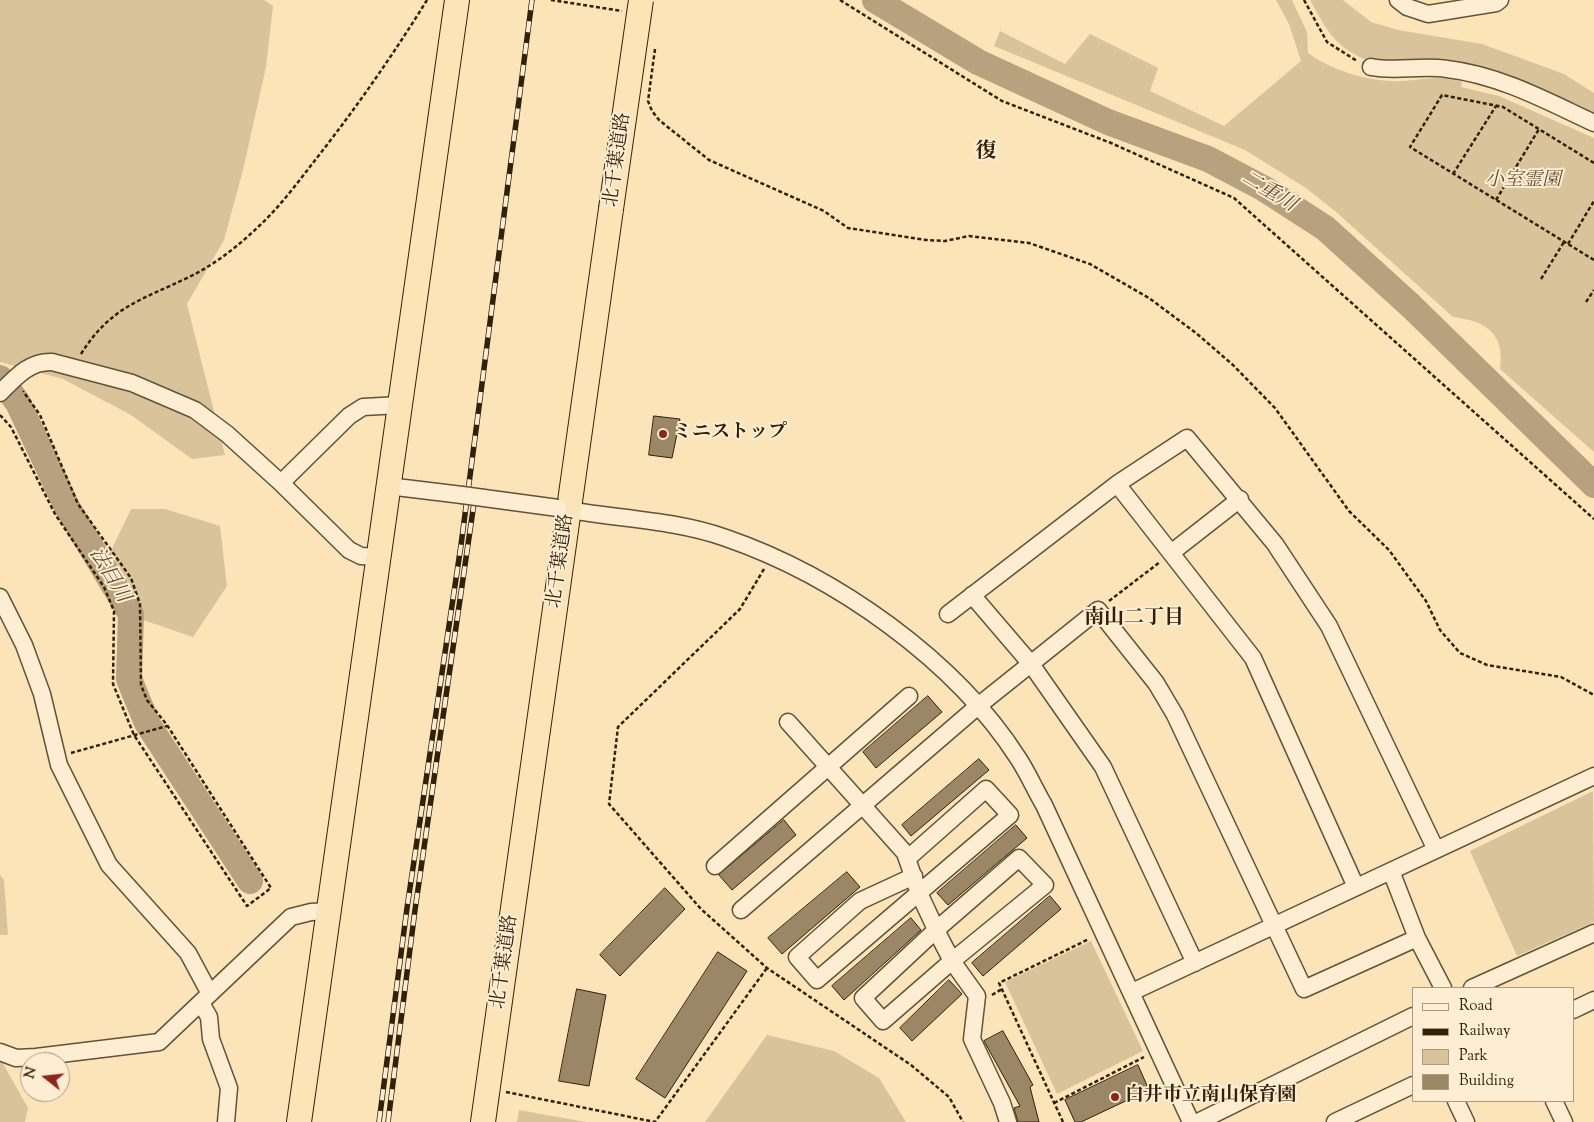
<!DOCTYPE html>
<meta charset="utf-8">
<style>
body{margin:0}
#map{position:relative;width:1594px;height:1122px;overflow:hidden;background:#fce4b9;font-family:"Sorts Mill Goudy",serif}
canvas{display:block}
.legend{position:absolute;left:1412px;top:987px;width:162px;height:115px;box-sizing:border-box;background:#fdedd2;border:1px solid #ab9b82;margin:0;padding:6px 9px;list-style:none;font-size:15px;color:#31200a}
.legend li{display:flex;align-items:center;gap:10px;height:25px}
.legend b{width:25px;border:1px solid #ab9b82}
.north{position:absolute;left:20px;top:1052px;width:50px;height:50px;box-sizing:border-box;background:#fdedd2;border:1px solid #ab9b82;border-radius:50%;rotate:286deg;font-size:14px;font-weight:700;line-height:20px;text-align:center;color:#31200a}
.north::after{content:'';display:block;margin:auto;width:18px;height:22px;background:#8f2418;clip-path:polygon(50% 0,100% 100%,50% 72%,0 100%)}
</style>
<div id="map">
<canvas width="1594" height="1122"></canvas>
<ul class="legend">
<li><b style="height:6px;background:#fdedd2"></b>Road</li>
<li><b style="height:6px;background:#31200a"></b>Railway</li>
<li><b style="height:14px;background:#d9c39b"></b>Park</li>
<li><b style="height:14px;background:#9b8665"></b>Building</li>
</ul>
<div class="north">N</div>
</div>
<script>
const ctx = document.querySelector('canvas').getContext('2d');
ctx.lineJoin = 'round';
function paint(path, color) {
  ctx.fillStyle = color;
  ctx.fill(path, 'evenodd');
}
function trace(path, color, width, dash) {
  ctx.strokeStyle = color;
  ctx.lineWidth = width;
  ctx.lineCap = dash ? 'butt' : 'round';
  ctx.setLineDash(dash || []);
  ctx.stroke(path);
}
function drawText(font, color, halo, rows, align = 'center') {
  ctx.font = font + ' "Sorts Mill Goudy","Noto Serif JP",serif';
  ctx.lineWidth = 4;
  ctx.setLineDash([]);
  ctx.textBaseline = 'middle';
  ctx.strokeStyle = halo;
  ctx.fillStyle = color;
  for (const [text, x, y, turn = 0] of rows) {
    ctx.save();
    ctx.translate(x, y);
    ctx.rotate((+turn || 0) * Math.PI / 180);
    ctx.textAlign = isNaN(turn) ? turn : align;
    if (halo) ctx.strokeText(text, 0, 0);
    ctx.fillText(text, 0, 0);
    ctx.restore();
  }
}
const green = new Path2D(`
 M0 0H264L273 6 266 67 243 170 224 240 187 304 225 455 192 459 131 415 63 379 0 362Z
 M1276 0H1292L1307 32 1308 53C1333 71 1369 82 1400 81 1426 80 1435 74 1462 82L1461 87 1499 96 1594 138V452L1500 369C1505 333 1486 321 1453 317L1335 211 1306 188 1245 150 994 46 1000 31 1065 64 1090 34 1158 68 1150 91 1224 126 1301 61 1289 24Z
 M1310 0H1343L1371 22 1398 30 1482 44 1564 74 1594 93V119L1535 90 1370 62C1334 46 1329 34 1310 0Z
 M131 509H165L220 526 227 586 193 637 143 620 108 557Z
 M1593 791 1594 922 1517 956 1470 851Z
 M0 875 4 880 8 935H0Z
 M1091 941 1143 1051 1057 1094 1005 982Z
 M767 1035 834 1051 879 1078 906 1122H705Z
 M0 1058 28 1108 25 1122H0Z
 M519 1110 586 1122H517Z`);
const river = new Path2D(`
 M875 0 978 62 1108 122 1208 159 1263 188 1325 228 1411 306 1594 485
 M0 378 18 403 67 507 131 614 129 679 147 723 250 881`);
const building = new Path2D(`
 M654 416 680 419 672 458 649 455Z
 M928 696 942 712 876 768 863 752Z
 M979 759 989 770 911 836 902 825Z
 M784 820 796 835 732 890 719 875Z
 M1016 825 1027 838 948 905 937 893Z
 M847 872 860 887 782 954 768 938Z
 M665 888 685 909 620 976 600 955Z
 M1050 896 1061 909 983 976 972 963Z
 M911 918 921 930 844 1000 832 986Z
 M718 952 747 971 665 1098 636 1079Z
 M949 980 962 994 912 1041 900 1028Z
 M577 989 606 995 589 1086 559 1081Z
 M1003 1031 1033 1085 1030 1087 1039 1122H1018L1014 1108 1020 1106 984 1041Z
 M1138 1065 1149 1090 1081 1122H1075L1065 1100Z`);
const path = new Path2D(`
 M551 0 622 11
 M840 0 1002 101 1111 143 1234 198 1594 519
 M1304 0 1327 42 1357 61
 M655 49 648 101 652 111 659 120 709 160 824 211 848 228 926 240 945 241 969 236 1029 243 1090 264 1149 298 1196 333 1233 365 1275 408 1349 511 1389 550 1426 601 1440 630 1460 653 1487 665 1561 677 1594 695
 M1594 163 1503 107 1442 95 1410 147 1594 260
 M1453 174 1496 106
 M1496 200 1539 129
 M1568 244 1594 201
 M1541 279 1564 242
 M1586 302 1594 290
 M81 354C111 306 142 300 189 277 214 265 237 247 257 228 279 208 298 182 316 159 356 108 393 55 427 0
 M0 415 11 427 55 514 104 587 114 611 113 684 134 735 247 906 271 888 167 725 147 700 141 685 140 604 131 578 78 504 40 415 23 391
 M764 569 740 609 618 727 609 804 701 909 767 968 911 1065 949 1097 963 1122
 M1109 601 1160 562
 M71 753 167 726
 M992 995 1002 989
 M506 1092 655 1122 767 968
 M1054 1103 1144 1057
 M1063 1122 999 983 1089 939`);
const minor = new Path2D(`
 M1398 0 1407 7 1428 14 1496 3 1500 0
 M1371 67C1396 72 1421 65 1447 69 1499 75 1547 101 1594 123
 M0 393C15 378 29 361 52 362L132 383 195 410 227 434 281 483 349 550 361 556 379 557
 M281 483 349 416 363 407 400 405
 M1117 484 1253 658 1356 887
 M388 486 462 495
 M558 508C614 519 672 519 726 538 836 576 955 660 1018 758 1028 773 1035 790 1044 805L1191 1122
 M1171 553 1240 499
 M972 595 1031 664 1103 767 1195 963
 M0 597 24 645 42 694 59 765 109 865 188 953 210 994
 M948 614 1117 484 1187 438 1275 544 1329 626 1436 850
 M788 722 905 853 919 893 940 938 952 961 977 996 972 1039 1002 1103 1008 1122
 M1019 858 1045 885 952 961 883 1021 863 998 936 930Z
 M907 859 986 789 1010 815 817 980 797 957 860 901 914 876
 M715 866 909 696
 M1391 871 1417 938 1443 988
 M741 910 978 706 1098 610 1156 683 1175 715 1304 989 1417 938
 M1472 988 1594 933
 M1132 992 1594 776
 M201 1003 209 1017 211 1039 229 1088 226 1122
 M1573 1010 1594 1000
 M0 1052 16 1058 36 1057 159 1042 291 917 311 912 330 911
 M1456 1101 1466 1122
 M1554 1101 1564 1122
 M1198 1122 1413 1016
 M1335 1122 1413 1085`);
const highway = new Path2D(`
 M299 1122 457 0
 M483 1122 611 209`);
const rail = new Path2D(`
 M379 1122 407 908 461 545 532 0
 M388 1122 415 910 474 503`);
const minorBridge = new Path2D(`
 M462 495 558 508`);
const highwayBridge = new Path2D(`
 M611 209 641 0`);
const markers = [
 [663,434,5,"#8f2418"],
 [1115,1097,5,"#8f2418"]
];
const streetNames = [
 ["北千葉道路",619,160,-82],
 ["北千葉道路",562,561,-82],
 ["北千葉道路",506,962,-82]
];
const parkNames = [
 ["小室霊園",1523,182]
];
const poiNames = [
 ["ミニストップ",673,434],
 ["白井市立南山保育園",1125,1097]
];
const waterNames = [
 ["二重川",1268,193,31],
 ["法目川",108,576,59]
];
const neighbourhoodNames = [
 ["南山二丁目",1134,620]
];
const quarterNames = [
 ["復",986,153]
];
paint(green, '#d9c39b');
trace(river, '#b7a17e', 26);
paint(building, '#9b8665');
trace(building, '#31200a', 1);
trace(minor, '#645136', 19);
trace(highway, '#31200a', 26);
trace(path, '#31200a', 2.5, [4, 2.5]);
trace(minor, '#fdedd2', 16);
trace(highway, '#fce4b9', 24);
trace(rail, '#31200a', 5.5);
trace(rail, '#fdedd2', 4, [11]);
trace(minorBridge, '#645136', 19, []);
trace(highwayBridge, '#31200a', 26, []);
trace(minorBridge, '#fdedd2', 16);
trace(highwayBridge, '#fce4b9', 24);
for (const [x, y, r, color] of markers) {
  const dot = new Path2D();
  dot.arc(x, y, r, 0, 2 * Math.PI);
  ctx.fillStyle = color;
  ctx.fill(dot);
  trace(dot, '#fdedd2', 2);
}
drawText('19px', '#31200a', '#fdedd2', streetNames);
drawText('italic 19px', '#635136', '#fdedd2', parkNames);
drawText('bold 19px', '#31200a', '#fdedd2', poiNames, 'left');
drawText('italic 20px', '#604d33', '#fdedd2', waterNames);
drawText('bold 20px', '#31200a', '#fdedd2', neighbourhoodNames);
drawText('bold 21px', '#31200a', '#fdedd2', quarterNames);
</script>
